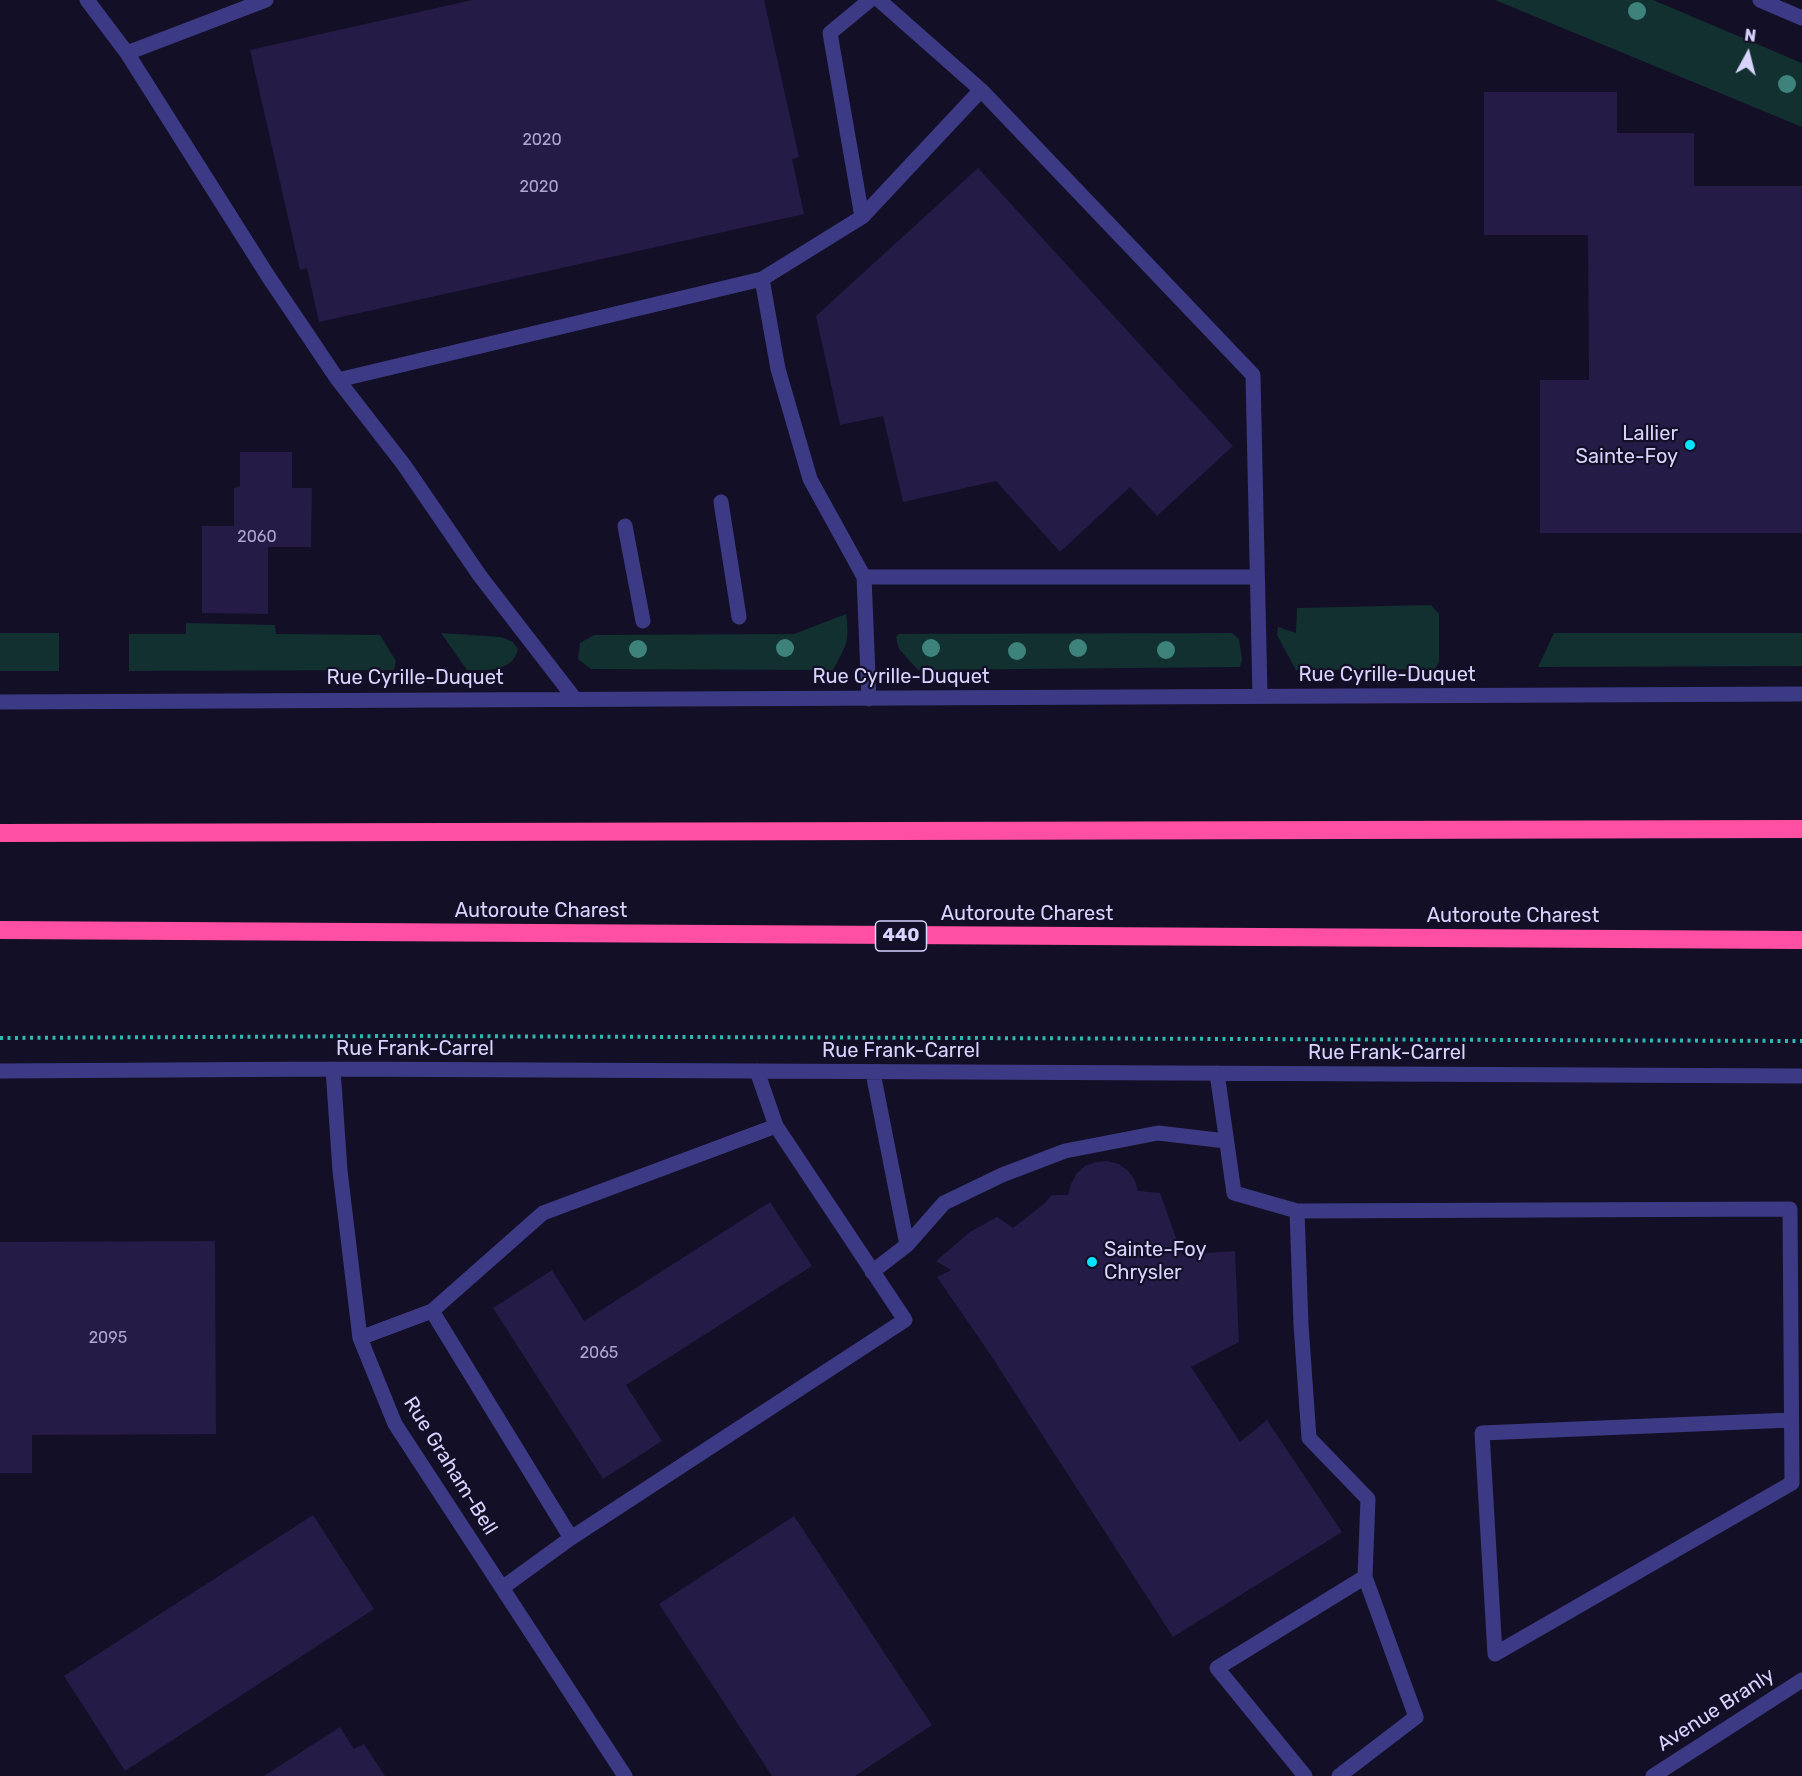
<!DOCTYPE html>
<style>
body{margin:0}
#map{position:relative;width:1802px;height:1776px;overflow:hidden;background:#130f26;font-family:Rubik,sans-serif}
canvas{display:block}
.north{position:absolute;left:1718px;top:24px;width:60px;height:60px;-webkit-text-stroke:4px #130f26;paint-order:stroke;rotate:7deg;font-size:16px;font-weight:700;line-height:24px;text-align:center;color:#d9d4ff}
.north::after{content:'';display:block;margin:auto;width:21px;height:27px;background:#d9d4ff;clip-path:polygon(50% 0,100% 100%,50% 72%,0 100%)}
</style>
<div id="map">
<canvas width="1802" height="1776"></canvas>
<div class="north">N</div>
</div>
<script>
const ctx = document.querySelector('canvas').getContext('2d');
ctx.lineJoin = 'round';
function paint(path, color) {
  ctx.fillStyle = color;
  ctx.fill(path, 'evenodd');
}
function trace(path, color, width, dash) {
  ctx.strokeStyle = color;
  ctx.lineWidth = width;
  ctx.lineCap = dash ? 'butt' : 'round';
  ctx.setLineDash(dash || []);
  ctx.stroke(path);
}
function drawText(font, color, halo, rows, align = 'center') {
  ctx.font = font + ' Rubik,sans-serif';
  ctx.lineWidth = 4.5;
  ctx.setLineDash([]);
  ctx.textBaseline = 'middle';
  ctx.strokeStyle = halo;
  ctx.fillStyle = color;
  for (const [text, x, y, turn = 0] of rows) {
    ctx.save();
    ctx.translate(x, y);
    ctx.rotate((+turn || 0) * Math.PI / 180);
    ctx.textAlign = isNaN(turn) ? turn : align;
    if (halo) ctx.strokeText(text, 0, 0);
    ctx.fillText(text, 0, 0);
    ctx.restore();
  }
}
const green = new Path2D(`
 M1495 0H1653L1802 63V127Z
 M1431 605 1439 614V662L1435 669 1296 670 1277 635 1278 627 1296 633 1297 608Z
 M846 614C850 642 846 646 833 670L591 669 578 659 580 643 594 635 794 634Z
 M186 623 275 625 276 634 380 635 396 661 394 670 129 671V634H186Z
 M0 633H59V671H0Z
 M441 633 501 637 513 642 518 649C512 673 486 670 467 670Z
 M1232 633 1239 639 1242 660 1240 667 918 670 899 649 896 637 899 634Z
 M1554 633H1802V666L1538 667Z`);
const building = new Path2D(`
 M472 0H764L799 157 792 159 804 214 319 322 307 268 300 270 250 50Z
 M1484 92H1617V133H1694V186H1802V533H1540V380H1589L1588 235H1484Z
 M978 168 1233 446 1157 516 1130 487 1060 552 996 481 903 502 883 416 840 425 816 316Z
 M240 452H292V488H312L311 547H268V614L202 613V526H234V488L240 486Z
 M1107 1161 1119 1164 1128 1171 1135 1180 1138 1191 1160 1193 1182 1255 1235 1251 1239 1342 1191 1367 1240 1442 1267 1420 1342 1532 1173 1637 990 1354 937 1277 951 1270 936 1261 970 1232 997 1217 1013 1228 1045 1203 1052 1195H1068L1071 1184 1077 1173 1085 1166 1096 1162Z
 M770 1202 812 1266 626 1385 662 1441 603 1479 493 1308 552 1270 584 1321Z
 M215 1241 216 1434 32 1435V1473H0V1242Z
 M313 1515 374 1609 125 1771 64 1676Z
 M794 1516 932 1725 855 1776H772L659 1604Z
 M340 1727 354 1749 364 1744 385 1776H264Z`);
const path = new Path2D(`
 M0 1038 397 1036 1802 1041`);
const minor = new Path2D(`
 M87 0 127 53
 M266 0 127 53 268 276 338 380
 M879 0 981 90 1253 375 1260 696
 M1760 0 1802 18
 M862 217 981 90
 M762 279 778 369 810 479 864 577
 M721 502 739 617
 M625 526 643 621
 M575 699 480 576 404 465 338 380 762 279 862 217 830 33 870 0
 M869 699 864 577H1257
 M0 702 1802 694
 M333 1069 340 1171 360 1338 395 1424 625 1776
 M0 1071 333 1069 1802 1076
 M1217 1073 1234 1193 1297 1211 1790 1209 1792 1483 1495 1654 1482 1433 1791 1420
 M1297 1211 1301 1325 1309 1438 1368 1499 1365 1577 1416 1717 1339 1776
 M907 1245 944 1203 1002 1175 1065 1151 1158 1133 1226 1141
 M872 1272 907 1245 873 1073
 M432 1311 571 1538 905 1320 776 1126
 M360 1338 432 1311 543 1213 776 1126 757 1071
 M502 1588 571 1538
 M1305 1776 1217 1668 1365 1577
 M1653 1776 1802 1680`);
const highway = new Path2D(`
 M0 833 1802 829
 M0 930 1802 940`);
const trees = [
 [1637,11],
 [1787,84],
 [785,648],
 [931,648],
 [1078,648],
 [638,649],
 [1166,650],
 [1017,651]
];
const markers = [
 [1690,445,6,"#00e5ff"],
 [1092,1262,6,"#00e5ff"]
];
const numberNames = [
 ["2020",542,140],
 ["2020",539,187],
 ["2060",257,537],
 ["2095",108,1338],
 ["2065",599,1353]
];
const shields = [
 [901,936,51]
];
const shieldNames = [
 ["440",901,936]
];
const poiNames = [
 ["Lallier",1678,434],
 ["Sainte-Foy",1678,457],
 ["Sainte-Foy",1104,1250,"left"],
 ["Chrysler",1104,1273,"left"]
];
const streetNames = [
 ["Rue Cyrille-Duquet",1387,675],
 ["Rue Cyrille-Duquet",901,677],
 ["Rue Cyrille-Duquet",415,678],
 ["Autoroute Charest",541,911],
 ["Autoroute Charest",1027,914],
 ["Autoroute Charest",1513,916],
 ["Rue Frank-Carrel",415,1049],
 ["Rue Frank-Carrel",901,1051],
 ["Rue Frank-Carrel",1387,1053],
 ["Rue Graham-Bell",450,1466,58],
 ["Avenue Branly",1716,1710,-33]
];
paint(green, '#12302f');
paint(building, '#241b47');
trace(path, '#2fb8b0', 4, [3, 4.5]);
trace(minor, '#3d3a85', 15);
trace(highway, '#ff4fa3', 18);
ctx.fillStyle = '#3d827b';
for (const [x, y] of trees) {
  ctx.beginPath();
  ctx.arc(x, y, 9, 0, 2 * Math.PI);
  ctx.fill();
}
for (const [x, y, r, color] of markers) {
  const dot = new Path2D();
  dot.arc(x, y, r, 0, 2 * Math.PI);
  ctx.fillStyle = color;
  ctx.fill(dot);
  trace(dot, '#130f26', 2);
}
drawText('16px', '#aca6d1', null, numberNames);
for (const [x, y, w] of shields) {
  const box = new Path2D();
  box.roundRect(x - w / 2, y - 15, w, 30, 4.5);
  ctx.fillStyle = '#130f26';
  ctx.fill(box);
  trace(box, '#d9d4ff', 1.5);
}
drawText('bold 18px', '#d9d4ff', null, shieldNames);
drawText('20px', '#d9d4ff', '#130f26', poiNames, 'right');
drawText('20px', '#d9d4ff', '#130f26', streetNames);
</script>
